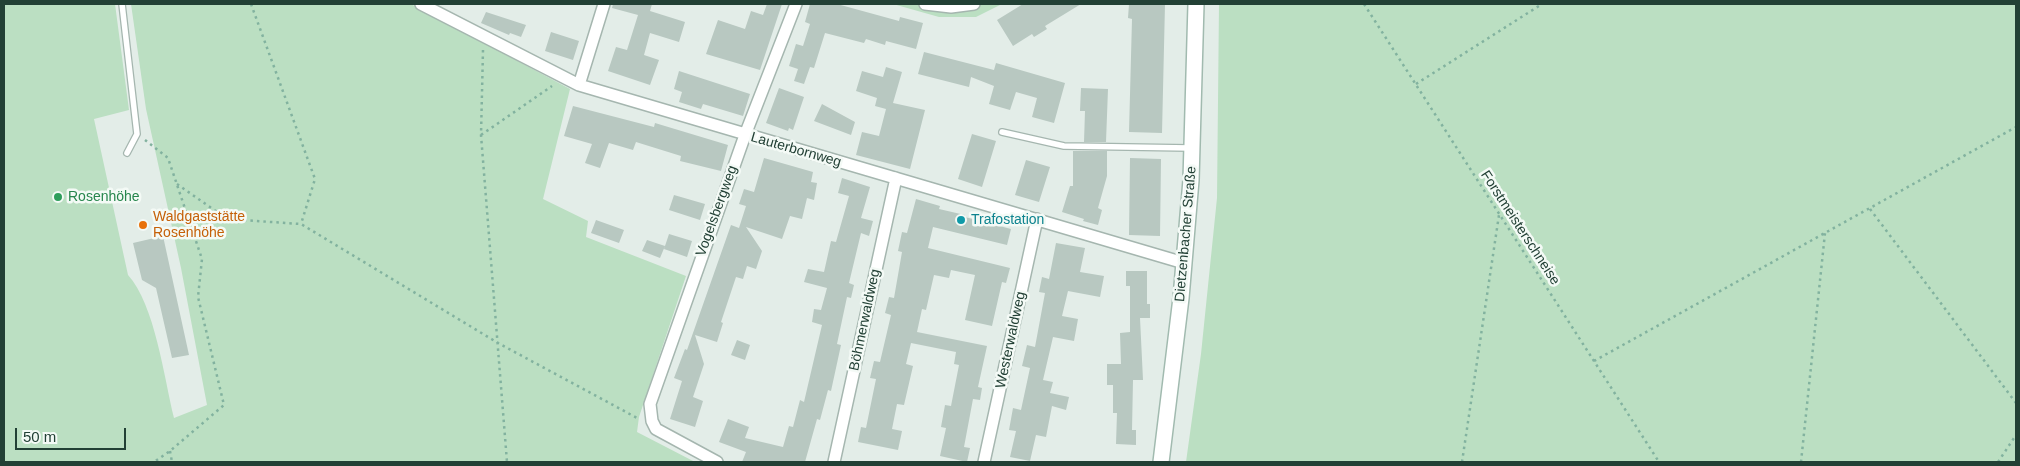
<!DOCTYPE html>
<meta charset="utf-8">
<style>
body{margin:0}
#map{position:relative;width:2020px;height:466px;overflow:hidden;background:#e3ede8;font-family:Helvetica,sans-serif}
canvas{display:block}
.frame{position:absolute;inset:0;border:5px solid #224035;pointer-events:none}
.scale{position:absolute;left:15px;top:428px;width:111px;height:22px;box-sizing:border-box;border:2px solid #224035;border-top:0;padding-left:6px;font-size:15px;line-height:18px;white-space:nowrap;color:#224035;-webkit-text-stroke:4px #f4faf6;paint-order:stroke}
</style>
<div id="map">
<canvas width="2020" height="466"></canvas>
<div class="frame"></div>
<div class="scale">50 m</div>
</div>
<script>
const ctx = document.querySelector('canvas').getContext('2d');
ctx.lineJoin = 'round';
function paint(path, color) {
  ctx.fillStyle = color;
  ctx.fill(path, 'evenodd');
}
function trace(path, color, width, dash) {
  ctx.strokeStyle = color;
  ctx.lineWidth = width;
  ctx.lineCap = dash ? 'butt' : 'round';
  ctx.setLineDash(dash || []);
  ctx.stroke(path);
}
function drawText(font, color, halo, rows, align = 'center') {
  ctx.font = font + ' Helvetica,sans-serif';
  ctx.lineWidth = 5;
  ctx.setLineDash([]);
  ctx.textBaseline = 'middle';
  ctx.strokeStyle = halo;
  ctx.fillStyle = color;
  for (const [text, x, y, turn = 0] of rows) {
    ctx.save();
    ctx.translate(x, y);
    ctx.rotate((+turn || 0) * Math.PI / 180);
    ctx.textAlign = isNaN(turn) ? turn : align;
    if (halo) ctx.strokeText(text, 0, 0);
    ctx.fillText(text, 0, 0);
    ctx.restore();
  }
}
const green = new Path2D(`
 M4 4H115L129 110 94 119 128 275C155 305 164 377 174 418L207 405 181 268 146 109 131 4H411L570 89 543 199 588 221 586 237 686 276 639 417 637 432 695 462H4Z
 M893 4H1002L976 17H939Z
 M1219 4H2016V462H1186L1201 354 1217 198Z`);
const building = new Path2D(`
 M613 4H652L650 11 685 22 679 42 650 33 644 55 659 60 650 85 608 71 616 47 627 50 638 15 612 8Z
 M767 4H782L760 70 706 54 718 20 745 29 751 11 763 15Z
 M810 4H837L899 21 900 17 923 23 916 49 886 41 885 45 866 39 864 43 825 33 814 68 810 67 804 84 794 81 798 69 789 66 796 44 803 46 810 24 805 22Z
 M1023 4H1081L1045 26 1047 29 1034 37 1032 34 1013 46 997 20Z
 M1129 4H1165L1162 133 1129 132 1132 19 1128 18Z
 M486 12 526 25 521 37 510 33 509 35 481 23Z
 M551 32 579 41 573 60 545 51Z
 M924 52 994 70 996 63 1065 83 1054 123 1032 117 1037 98 1016 92 1010 110 989 104 994 86 971 77 969 87 918 74Z
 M886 67 902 72 893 103 925 110 910 169 856 155 862 132 879 136 886 109 875 106 877 98 856 91 862 71 883 77Z
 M679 71 750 94 743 116 703 104 701 109 679 102 682 92 674 89Z
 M779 88 804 97 793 130 789 128 788 131 766 123Z
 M1081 88 1108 89 1106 142H1084L1085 111H1080Z
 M822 104 855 122 851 135 814 121Z
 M573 106 654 127 655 123 728 145 721 171 680 161 681 156 636 142 633 150 609 143 600 168 585 163 592 144 564 136Z
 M972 134 996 141 982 187 958 179Z
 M1073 151H1107V176L1098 208 1102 210 1098 225 1083 221 1084 219 1062 212 1070 186H1073Z
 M764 158 813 172 811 182 817 183 814 200 807 198 802 219 790 216 782 239 746 227 762 251 756 269 747 266 743 279 736 277 721 322 723 323 717 342 695 335 704 364 693 397 703 401 695 427 670 419 682 381 674 378 685 349 687 350 731 225 739 228 746 206 739 204 744 189 754 192Z
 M1130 158 1161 159 1160 236 1129 235Z
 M1026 160 1050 167 1039 202 1015 195Z
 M842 178 870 187 861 218 873 221 869 236 861 233 849 283 854 285 851 298 847 297 837 344 841 345 831 391 828 390 820 420 817 419 805 462H742L746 452 719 442 728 419 749 427 745 438 783 447 789 426 793 427 800 400 804 402 822 325 812 322 814 309 821 310 827 288 804 282 808 269 824 272 831 241 836 242 849 196 838 193Z
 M674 195 705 204 700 220 669 210Z
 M916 199 940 206 939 209 965 215V217L1011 229 1007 245 933 227 928 248 1010 268 1006 283 1002 282 992 326 965 320 975 275 951 270 949 278 934 275 926 310 922 309 917 332 987 346 978 387 982 388 980 400 973 399 964 447 970 448 967 462 940 456 946 428 941 427 945 405 951 406 959 365 954 364 956 352 911 343 906 364 913 366 904 405 897 404 892 429 902 431 898 450 858 442 861 427 866 428 876 379 870 378 874 361 880 362 891 315 885 313 889 297 894 298 902 252 898 251 902 232 907 233Z
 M596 220 624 230 619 243 591 233Z
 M669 234 692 241 687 257 664 249Z
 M163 236 189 355 172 358 156 288 142 280 133 243Z
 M647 240 665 246 660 258 642 251Z
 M1056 243 1085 248 1080 272 1104 276 1100 297 1068 291 1062 316 1078 319 1074 341 1053 337 1043 380 1053 382 1050 393 1069 397 1066 410 1052 406 1046 437 1036 435 1030 461 1010 457 1016 431 1009 430 1013 408 1021 410 1030 368 1022 366 1027 345 1035 347 1045 293 1039 292 1042 277 1049 279Z
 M1126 271H1147V304H1150V318H1140L1143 380H1133L1132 430H1136V445L1116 444 1117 413H1113V385H1107V364H1121L1120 333 1130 332V286H1126Z
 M737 340 750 345 745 360 731 355Z`);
const path = new Path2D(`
 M251 4 315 179 301 224
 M1364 4 1659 462
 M483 50 481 135 507 462
 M1416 84 1542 4
 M481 135 552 86
 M145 140 168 158 202 259 198 297 224 405 170 451 154 462
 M177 184 227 219 301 224 498 343 639 419
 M1870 209 2016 403
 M1594 361 2016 127
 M170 451 172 462
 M1462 462 1499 215
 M1801 462 1825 233
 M1998 462 2016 435`);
const lane = new Path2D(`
 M122 4 137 134 127 153
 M1002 132 1064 146 1190 148`);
const street = new Path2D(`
 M421 4 579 85 1184 263
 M925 4 951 7 974 4
 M579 85 604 4
 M717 462 656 429 652 421 650 404 745 135 796 4
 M834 462 896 178
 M984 462 1037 219`);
const secondary = new Path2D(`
 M1161 462 1181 298 1191 180 1196 4`);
const markers = [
 [58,197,5,"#2e9e5b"],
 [961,220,5,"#0f9aa8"],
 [143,225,5,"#e8710a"]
];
const streetNames = [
 ["Lauterbornweg",796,150,16],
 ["Vogelsbergweg",717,211,-70],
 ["Forstmeisterschneise",1520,228,57],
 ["Dietzenbacher Straße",1186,234,-85],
 ["Böhmerwaldweg",865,320,-78],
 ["Westerwaldweg",1011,340,-78]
];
const leisureNames = [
 ["Rosenhöhe",68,197]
];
const foodNames = [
 ["Waldgaststätte",153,217],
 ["Rosenhöhe",153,233]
];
const cultureNames = [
 ["Trafostation",971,220]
];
paint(green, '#bbdfc2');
paint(building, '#b8c8c1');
trace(lane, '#a5b6af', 8);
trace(street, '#a5b6af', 14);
trace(secondary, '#a1baaf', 18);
trace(path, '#82b29f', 2.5, [2.5, 4]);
trace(lane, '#fff', 5.5);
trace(street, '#fff', 11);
trace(secondary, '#fff', 15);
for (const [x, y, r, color] of markers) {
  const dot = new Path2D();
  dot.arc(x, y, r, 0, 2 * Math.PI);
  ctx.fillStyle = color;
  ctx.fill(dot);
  trace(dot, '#f4faf6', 2);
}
drawText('14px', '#224035', '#f4faf6', streetNames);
drawText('14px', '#27864d', '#f4faf6', leisureNames, 'left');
drawText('14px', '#c56008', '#f4faf6', foodNames, 'left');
drawText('14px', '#0d838f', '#f4faf6', cultureNames, 'left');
</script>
